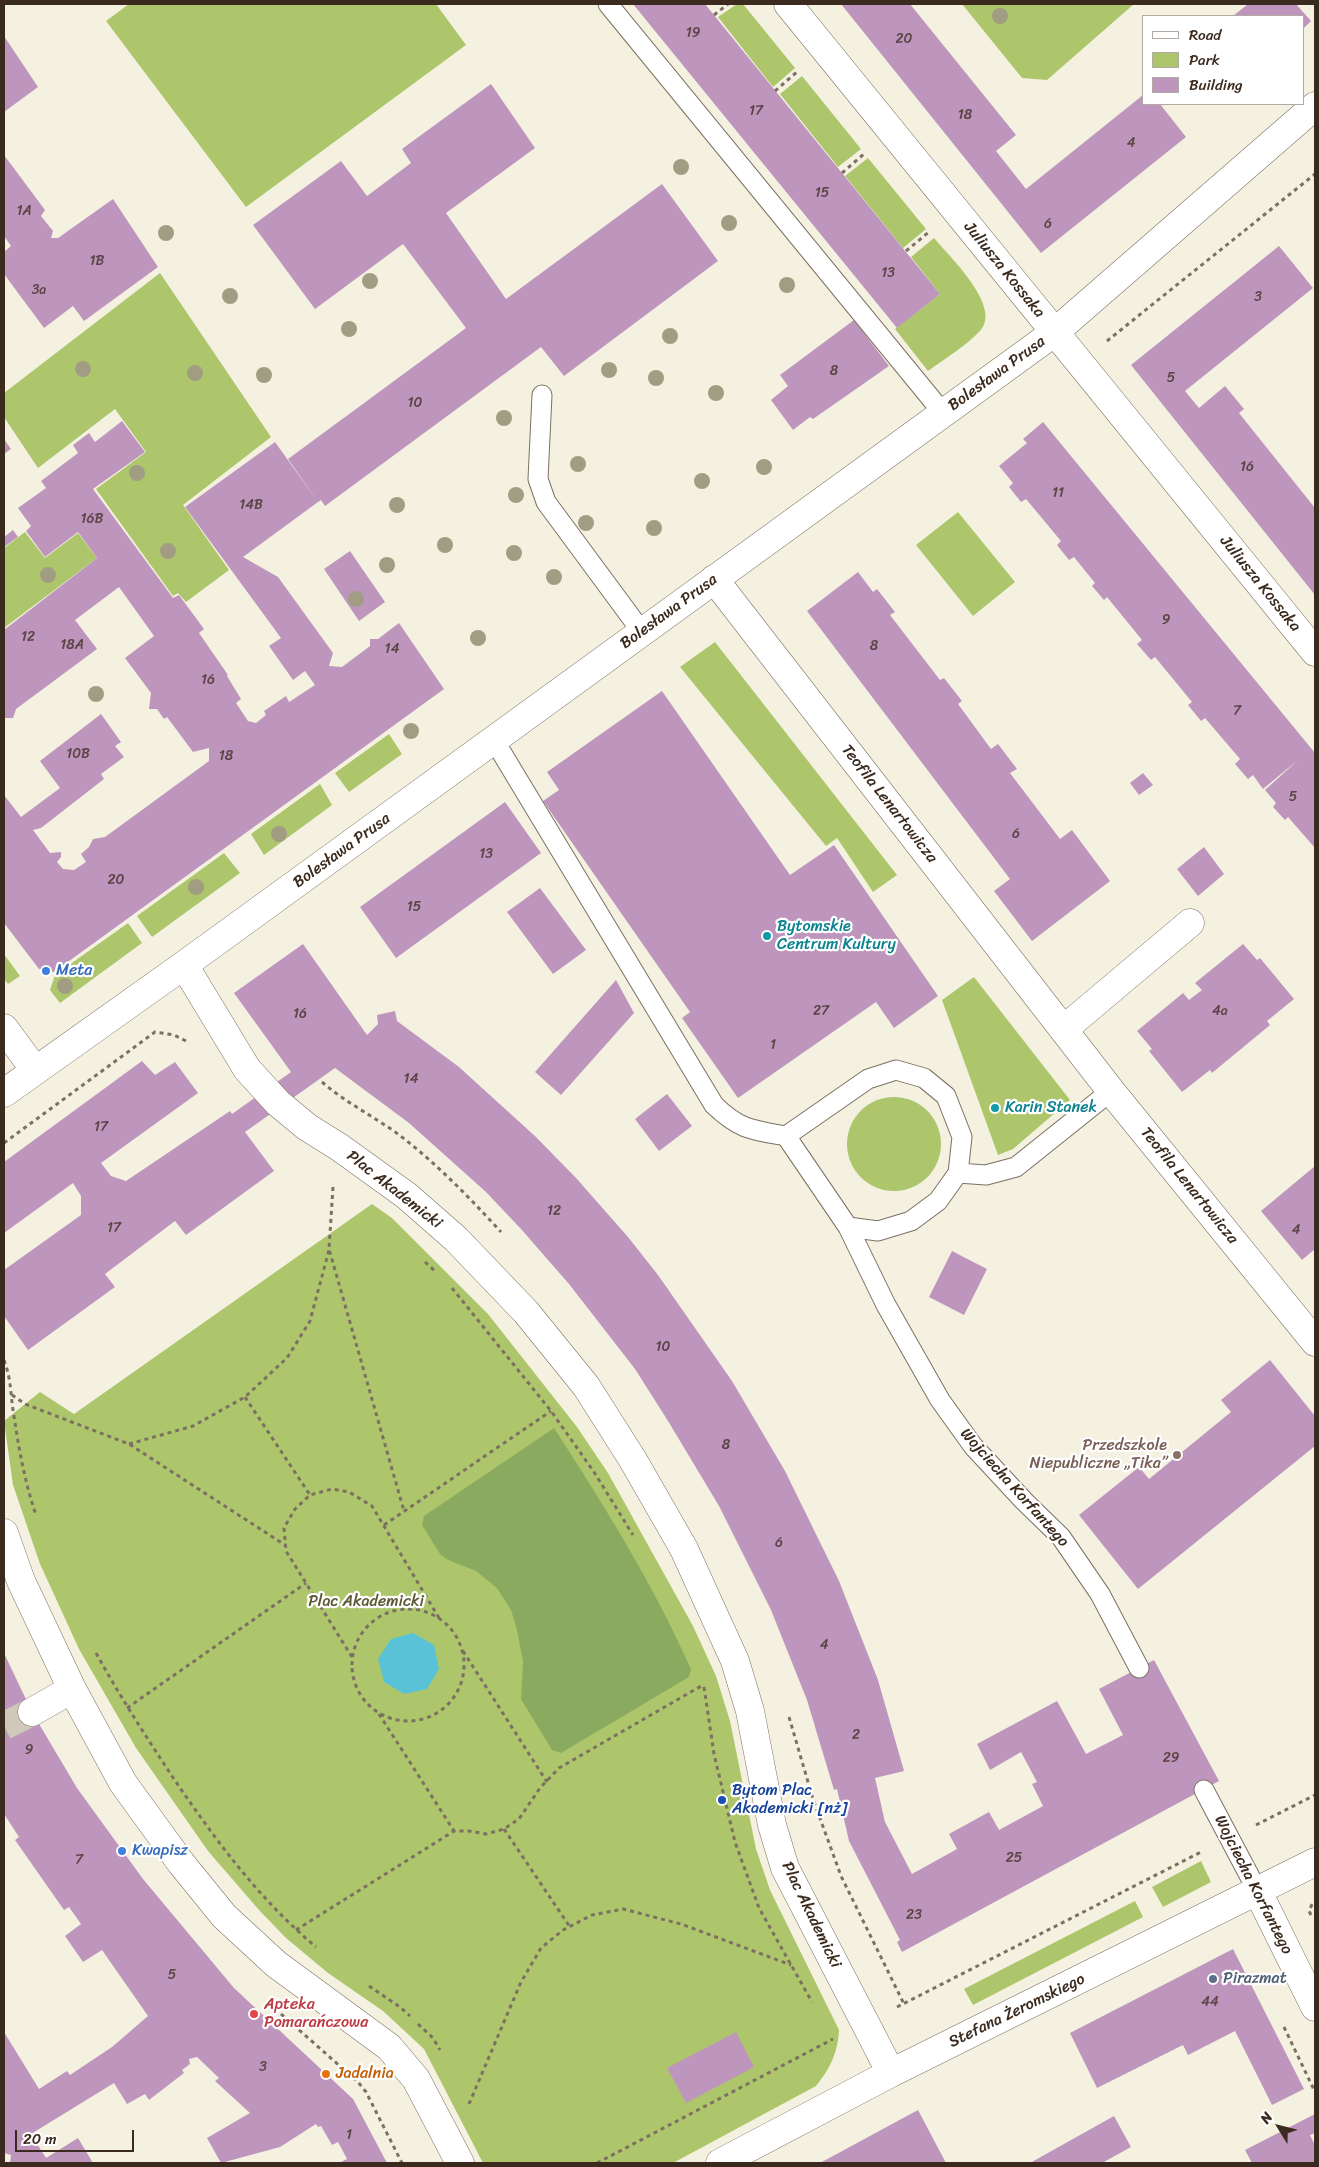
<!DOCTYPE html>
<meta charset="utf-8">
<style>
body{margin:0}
#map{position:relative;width:1319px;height:2167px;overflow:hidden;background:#f5f1e1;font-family:Sriracha,sans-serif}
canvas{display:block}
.frame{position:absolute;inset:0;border:5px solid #3b2a1e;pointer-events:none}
.legend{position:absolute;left:1142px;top:15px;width:162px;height:90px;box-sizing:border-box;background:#fff;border:1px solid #b1aaa5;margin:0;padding:6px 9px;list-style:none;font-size:15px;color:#3b2a1e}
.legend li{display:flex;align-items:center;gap:10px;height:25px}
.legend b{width:25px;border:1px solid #b1aaa5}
.north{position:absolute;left:1254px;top:2102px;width:50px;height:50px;-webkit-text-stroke:4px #fff;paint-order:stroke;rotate:306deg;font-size:14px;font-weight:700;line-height:20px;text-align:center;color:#3b2a1e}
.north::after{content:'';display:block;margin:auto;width:18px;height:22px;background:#3b2a1e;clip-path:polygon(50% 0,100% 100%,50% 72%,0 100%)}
.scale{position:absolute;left:15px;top:2130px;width:119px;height:22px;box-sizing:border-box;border:2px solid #3b2a1e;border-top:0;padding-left:6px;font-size:15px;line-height:18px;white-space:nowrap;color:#3b2a1e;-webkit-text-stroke:4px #fff;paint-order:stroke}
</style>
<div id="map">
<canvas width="1319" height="2167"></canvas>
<div class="frame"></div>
<ul class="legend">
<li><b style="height:6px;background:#fff"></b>Road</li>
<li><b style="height:14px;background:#adc66b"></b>Park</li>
<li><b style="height:14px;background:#be96bd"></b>Building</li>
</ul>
<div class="north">N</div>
<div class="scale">20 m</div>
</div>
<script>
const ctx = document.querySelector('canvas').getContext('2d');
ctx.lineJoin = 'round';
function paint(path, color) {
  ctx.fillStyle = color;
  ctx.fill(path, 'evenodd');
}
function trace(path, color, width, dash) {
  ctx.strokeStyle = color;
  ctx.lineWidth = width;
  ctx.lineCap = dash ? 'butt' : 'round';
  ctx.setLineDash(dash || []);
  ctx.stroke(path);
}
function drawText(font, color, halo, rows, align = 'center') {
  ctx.font = font + ' Sriracha,sans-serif';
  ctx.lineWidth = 4.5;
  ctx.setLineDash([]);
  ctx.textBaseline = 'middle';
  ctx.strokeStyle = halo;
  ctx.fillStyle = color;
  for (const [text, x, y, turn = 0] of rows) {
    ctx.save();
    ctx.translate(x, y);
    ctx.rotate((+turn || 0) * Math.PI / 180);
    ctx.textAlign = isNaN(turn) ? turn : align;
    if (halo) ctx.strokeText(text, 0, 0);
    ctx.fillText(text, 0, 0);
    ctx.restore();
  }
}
const green = new Path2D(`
 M129 4H436L466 45 246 207 106 21Z
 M737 4H743L795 68 773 87 718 17Z
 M962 4H1134L1047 80 1022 78Z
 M802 76 861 149 838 167 780 94Z
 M868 158 926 229 903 248 845 176Z
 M934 238C949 256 1003 307 980 331 965 347 944 359 928 371L895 329 940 294 911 257Z
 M160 273 271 437 183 505 229 570 186 602 178 593 173 596 96 489 146 452 115 409 38 468 4 417V393Z
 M958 512 1015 582 973 616 916 545Z
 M25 532 45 558 78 533 97 558 4 628V548Z
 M715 642 897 875 873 892 837 838 826 846 680 667Z
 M389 734 402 754 349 792 335 773Z
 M320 784 332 805 264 855 251 834Z
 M224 853 240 873 152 937 137 916Z
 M128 923 142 943 60 1003 50 990 55 975Z
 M4 954 20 976 8 984 4 979Z
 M974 977 1070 1100 1013 1149 998 1155 942 1000Z
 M847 1144a47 47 0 1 1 94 0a47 47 0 1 1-94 0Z
 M372 1204 392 1218 488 1314 577 1427 608 1473 693 1626 716 1676 730 1721 756 1849 770 1890 839 2030C838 2052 830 2069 816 2086L673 2163H483L424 2049 383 2011 328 1973 286 1938 259 1910 208 1851 136 1748 79 1649 40 1564 13 1485 4 1421 40 1392 74 1414Z
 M1201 1861 1211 1882 1163 1907 1152 1887Z
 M1135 1901 1143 1917 973 2005 964 1989Z`);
const forest = new Path2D(`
 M554 1428C604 1505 653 1584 691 1669L689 1677 561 1753 552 1750 521 1699 523 1661 517 1630 511 1610 497 1588 476 1571 448 1560 440 1554 422 1525 424 1516Z`);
const water = new Path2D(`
 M413 1633 434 1645 439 1669 427 1689 404 1694 384 1682 378 1659 391 1639Z`);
const building = new Path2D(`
 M633 4H705L940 294 897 328Z
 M841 4H910L1016 135 996 151 1026 189 1143 95V104H1160L1186 137 1041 253Z
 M1248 4H1296L1311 21 1303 29V16H1233Z
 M4 36 38 87 4 112Z
 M491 84 535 148 446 213 506 299 662 184 718 261 564 376 541 347 325 506 321 500 318 502 288 459 466 328 403 244 315 309 253 225 341 161 367 196 411 163 402 149Z
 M4 155 45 210 41 216 53 231 51 238H58L113 199 158 267 84 321 73 306 44 328 4 274V252L11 246 4 236Z
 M1279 246 1313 288 1185 391 1199 408 1225 386 1244 409 1239 413 1315 508V595L1131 365Z
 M854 320 889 366 813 419 810 417 793 430 771 400 788 386 780 375Z
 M122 421 145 452 93 489 173 598 179 595 204 629 199 633 228 675 227 676 241 699 236 703 248 721 256 723 266 715 264 711 286 696 289 702 315 685 305 671 293 680 269 646 281 638 185 507 275 442 318 502 243 557 278 577 333 653 329 666 342 667 370 646V639H378L399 623 444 689 54 972 39 969 4 923V795L21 817 60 788 40 761 101 714 121 742 115 746 124 757 101 774 104 779 41 828 33 830 50 853 61 852V857L57 862 63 869 74 870 86 862 81 854 89 847 93 839 105 837 209 761V748L193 752 167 717 164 719 157 709H149L151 693 125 658 154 636 119 587 75 620 97 649 16 709 13 718H4V630L97 558 78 532 45 557 26 531 31 526 18 508 46 488 41 481 78 453 73 445 89 433 95 442Z
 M1043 422 1315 753V848L1288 817 1285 820 1273 807 1276 803 1265 790 1298 760 1263 789 1253 775 1248 779 1235 764 1240 759 1205 718 1201 721 1188 705 1192 702 1155 657 1151 660 1137 644 1142 640 1107 597 1104 600 1092 586 1095 583 1074 557 1069 560 1057 545 1061 541 1026 499 1021 502 1009 487 1013 483 999 466 1027 443 1023 439Z
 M4 439 11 449 4 454Z
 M13 530 18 537 4 547V537Z
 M350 551 385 602 359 621 324 569Z
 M858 572 873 592 877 589 895 612 890 615 940 680 944 678 962 701 958 704 991 749 998 744 1017 769 1010 773 1060 839 1072 830 1110 881 1032 941 994 891 1010 879 807 611Z
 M662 691 790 875 834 845 938 996 894 1028 876 1002 738 1098 682 1018 690 1012 543 801 559 790 547 772Z
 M1143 773 1153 785 1139 795 1130 783Z
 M505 802 541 853 396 958 360 907Z
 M1204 847 1224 874 1198 896 1177 869Z
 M540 888 586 950 553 974 507 912Z
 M303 944 367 1035 378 1024 377 1015 395 1011 397 1021 459 1067 536 1137 577 1179 628 1237 658 1275 732 1381 785 1471 839 1581 878 1680 904 1771 875 1778 885 1822 912 1874 957 1849 949 1834 989 1812 999 1830 1043 1806 1032 1784 1037 1782 1021 1752 990 1770 977 1744 1057 1701 1086 1754 1123 1735 1099 1689 1154 1660 1219 1781 902 1952 897 1942 900 1940 849 1841 837 1789 834 1790 807 1700 771 1610 719 1506 668 1421 635 1369 569 1284 521 1229 486 1192 409 1123 335 1068 245 1132 274 1171 186 1235 175 1221 105 1274 115 1287 28 1350 4 1316V1270L81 1215V1196L73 1183 4 1233V1162L142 1061 155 1075 175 1062 198 1093 101 1163 111 1176 126 1181 230 1111 232 1114 291 1072 234 993Z
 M1243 944 1257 960 1260 958 1294 999 1267 1021 1270 1025 1212 1073 1210 1070 1182 1092 1149 1051 1152 1049 1137 1031 1183 993 1189 1000 1202 990 1195 983Z
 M616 980 634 1013 561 1095 535 1072Z
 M667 1094 692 1126 659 1151 635 1119Z
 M1315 1166V1249L1302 1260 1261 1211Z
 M952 1251 987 1269 964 1315 929 1297Z
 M1270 1360 1315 1416V1446L1138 1589 1079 1515 1139 1467 1149 1479 1231 1412 1221 1400Z
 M4 1653 32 1712 77 1788 143 1879 234 1988 353 2099 387 2163H339L347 2159 338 2142 332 2145 321 2126 318 2127 316 2124 280 2147 221 2163 207 2138 250 2113 215 2081 219 2078 197 2057 189 2059 190 2064 182 2070 184 2073 149 2100 145 2094 127 2104 114 2083 31 2134 46 2158 78 2138 93 2163H10L11 2155 4 2153V2032L39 2089 67 2071 70 2075 112 2047 148 2016 102 1950 83 1962 65 1936 81 1924 69 1907 64 1910 15 1840 19 1837 4 1814Z
 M1233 1949 1304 2089 1272 2105 1235 2031 1188 2055 1183 2045 1097 2088 1070 2033Z
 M736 2032 754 2067 686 2103 667 2068Z
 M918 2110 946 2163H820Z
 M1315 2114V2133L1310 2135 1315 2145V2163H1252L1245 2150Z
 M1114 2116 1131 2147 1102 2163H1030Z`);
const streetTunnel = new Path2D(`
 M4 1726 32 1712`);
const path = new Path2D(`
 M714 15 728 4
 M775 91 798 71
 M842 173 865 153
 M906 251 929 232
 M1107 341 1315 174
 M322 1082C345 1102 373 1116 398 1134 436 1163 469 1197 501 1232
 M4 1143 155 1032 174 1035 188 1042
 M333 1187 329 1249 404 1511
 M425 1262 435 1271
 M452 1288 551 1411 594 1472 633 1535
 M4 1360C12 1382 10 1394 14 1416 19 1450 25 1483 36 1515
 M12 1395 25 1404 129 1444 285 1545
 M245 1397 310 1495
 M129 1444 193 1426 245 1397 287 1358 310 1321 329 1250
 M384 1525 551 1411
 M352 1665a56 56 0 1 1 112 0a56 56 0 1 1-112 0Z
 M463 1651 547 1782
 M96 1653C121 1698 148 1740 176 1782 217 1842 260 1900 316 1947
 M352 1657 286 1551 284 1528 295 1509 310 1495 332 1489 349 1492 372 1506 439 1618
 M704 1687 714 1754 735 1842 759 1908 812 2002
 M127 1708 306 1583
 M379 1714 454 1831
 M789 1717 813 1799 841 1876 904 2004
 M1256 1825 1315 1795
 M504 1829 570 1927
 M1311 1915 1309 1911 1313 1902
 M296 1930 454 1831H469L486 1834 504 1829 519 1819 540 1788 559 1768 703 1685
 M369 1986 400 2007 410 2016
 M897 2007 1203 1851
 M281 2014 358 2082 366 2092 402 2163
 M418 2024 433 2038 440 2050
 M1284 2027 1315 2092
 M469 2104 521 1982 541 1948 563 1930 592 1915 623 1909 681 1924 791 1965
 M597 2163 833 2039`);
const lane = new Path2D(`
 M608 4 943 413
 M542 395 538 479 546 502 642 632
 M494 740 714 1105C740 1130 752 1130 786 1136
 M896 1070 924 1078 946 1096 962 1137 958 1173 938 1201 911 1221 878 1231 848 1227 786 1136 868 1079Z
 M958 1173 986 1175 1016 1167 1111 1091
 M848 1227 886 1305 940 1400 973 1446 1024 1501 1061 1537 1100 1594 1139 1668
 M1204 1790 1258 1892`);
const street = new Path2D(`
 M788 4 1315 652
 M714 579 1111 1091 1315 1342
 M184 965 247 1069 278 1103 307 1127 339 1147 407 1196 456 1239 526 1312 586 1386 633 1460 684 1549 735 1661 750 1711 772 1825 785 1868 891 2073
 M4 1028 35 1070
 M1064 1029 1190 923
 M4 1093 184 965 1055 332 1315 106
 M4 1533 21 1581 72 1689 123 1783 181 1863 224 1916 276 1964 389 2047 416 2079 460 2163
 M32 1712 72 1689
 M1258 1892 1315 2007
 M720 2163 891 2073 1315 1862`);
const trees = [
 [1000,16],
 [681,167],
 [729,223],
 [166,233],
 [370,281],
 [787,285],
 [230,296],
 [349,329],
 [670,336],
 [83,369],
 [609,370],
 [195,373],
 [264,375],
 [656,378],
 [716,393],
 [504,418],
 [578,464],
 [764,467],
 [137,473],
 [702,481],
 [516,495],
 [397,505],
 [586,523],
 [654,528],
 [445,545],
 [168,551],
 [514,553],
 [387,565],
 [48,575],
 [554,577],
 [356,599],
 [478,638],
 [96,694],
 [411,731],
 [279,834],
 [196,887],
 [65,986]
];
const markers = [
 [767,936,5,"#0f9aa8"],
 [46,971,5,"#3f7fe0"],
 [995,1108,5,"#0f9aa8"],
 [1177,1455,5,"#8d6e63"],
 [722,1800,5,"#1a4fb4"],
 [122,1851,5,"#3f7fe0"],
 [1213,1979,5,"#5c6f8a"],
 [254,2014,5,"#e0444e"],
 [326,2074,5,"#e8710a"]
];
const numberNames = [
 ["19",693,33],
 ["20",904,39],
 ["17",756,111],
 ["18",965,115],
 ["4",1131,143],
 ["15",822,193],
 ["1A",24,211],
 ["6",1048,224],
 ["1B",97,261],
 ["13",888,273],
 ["3a",39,290],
 ["3",1258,297],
 ["8",834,371],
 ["5",1171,378],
 ["10",415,403],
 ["16",1247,467],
 ["11",1058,493],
 ["14B",251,505],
 ["16B",92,519],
 ["9",1166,620],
 ["12",28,637],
 ["18A",72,645],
 ["8",874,646],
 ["14",392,649],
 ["16",208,680],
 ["7",1237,711],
 ["10B",78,754],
 ["18",226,756],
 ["5",1293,797],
 ["6",1016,834],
 ["13",486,854],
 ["20",116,880],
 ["15",414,907],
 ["27",821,1011],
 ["4a",1220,1011],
 ["16",300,1014],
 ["1",773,1045],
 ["14",411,1079],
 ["17",101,1127],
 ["12",554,1211],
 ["17",114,1228],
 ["4",1296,1230],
 ["10",663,1347],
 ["8",726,1445],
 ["6",779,1543],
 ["4",824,1645],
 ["2",856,1735],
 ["9",29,1750],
 ["29",1171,1758],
 ["25",1014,1858],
 ["7",79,1860],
 ["23",914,1915],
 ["5",172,1975],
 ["44",1210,2002],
 ["3",263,2067],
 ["1",349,2135]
];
const streetNames = [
 ["Juliusza Kossaka",1004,270,51],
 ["Bolesława Prusa",997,374,-36],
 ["Juliusza Kossaka",1260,584,51],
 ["Bolesława Prusa",669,612,-36],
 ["Teofila Lenartowicza",889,804,52],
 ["Bolesława Prusa",342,851,-36],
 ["Teofila Lenartowicza",1189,1186,51],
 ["Plac Akademicki",394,1190,38],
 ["Wojciecha Korfantego",1014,1488,48],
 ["Wojciecha Korfantego",1253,1885,63],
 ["Plac Akademicki",811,1915,64],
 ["Stefana Żeromskiego",1017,2011,-26]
];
const cultureNames = [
 ["Bytomskie",777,927],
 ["Centrum Kultury",777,945],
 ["Karin Stanek",1005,1108]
];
const shopNames = [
 ["Meta",56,971],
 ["Kwapisz",132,1851]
];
const educationNames = [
 ["Przedszkole",1167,1446],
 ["Niepubliczne „Tika”",1167,1464]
];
const parkNames = [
 ["Plac Akademicki",366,1602]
];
const transitNames = [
 ["Bytom Plac",732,1791],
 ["Akademicki [nż]",732,1809]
];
const serviceNames = [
 ["Pirazmat",1223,1979]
];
const healthNames = [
 ["Apteka",264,2005],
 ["Pomarańczowa",264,2023]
];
const foodNames = [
 ["Jadalnia",336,2074]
];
paint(green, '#adc66b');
paint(forest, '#8aab5f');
paint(water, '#59c2d6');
paint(building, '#be96bd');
trace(streetTunnel, '#d0c9ba', 28, [28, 14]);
trace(lane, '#7c7062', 21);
trace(street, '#7c7062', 29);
trace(path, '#7c7062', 3, [4, 4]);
trace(lane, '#fff', 19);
trace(street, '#fff', 28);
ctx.fillStyle = '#a19d82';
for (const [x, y] of trees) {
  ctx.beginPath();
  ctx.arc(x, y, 8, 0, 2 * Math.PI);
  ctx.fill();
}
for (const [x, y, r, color] of markers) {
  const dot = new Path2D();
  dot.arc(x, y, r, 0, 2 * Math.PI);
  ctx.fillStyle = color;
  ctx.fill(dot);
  trace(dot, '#fff', 2);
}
drawText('14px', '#5c4546', null, numberNames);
drawText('16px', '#3b2a1e', '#fff', streetNames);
drawText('16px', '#0d838f', '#fff', cultureNames, 'left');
drawText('16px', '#366cbe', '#fff', shopNames, 'left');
drawText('16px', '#785e54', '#fff', educationNames, 'right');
drawText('16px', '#5d5935', '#fff', parkNames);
drawText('16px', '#164399', '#fff', transitNames, 'left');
drawText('16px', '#4e5e75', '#fff', serviceNames, 'left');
drawText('16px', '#be3a42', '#fff', healthNames, 'left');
drawText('16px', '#c56008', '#fff', foodNames, 'left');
</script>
